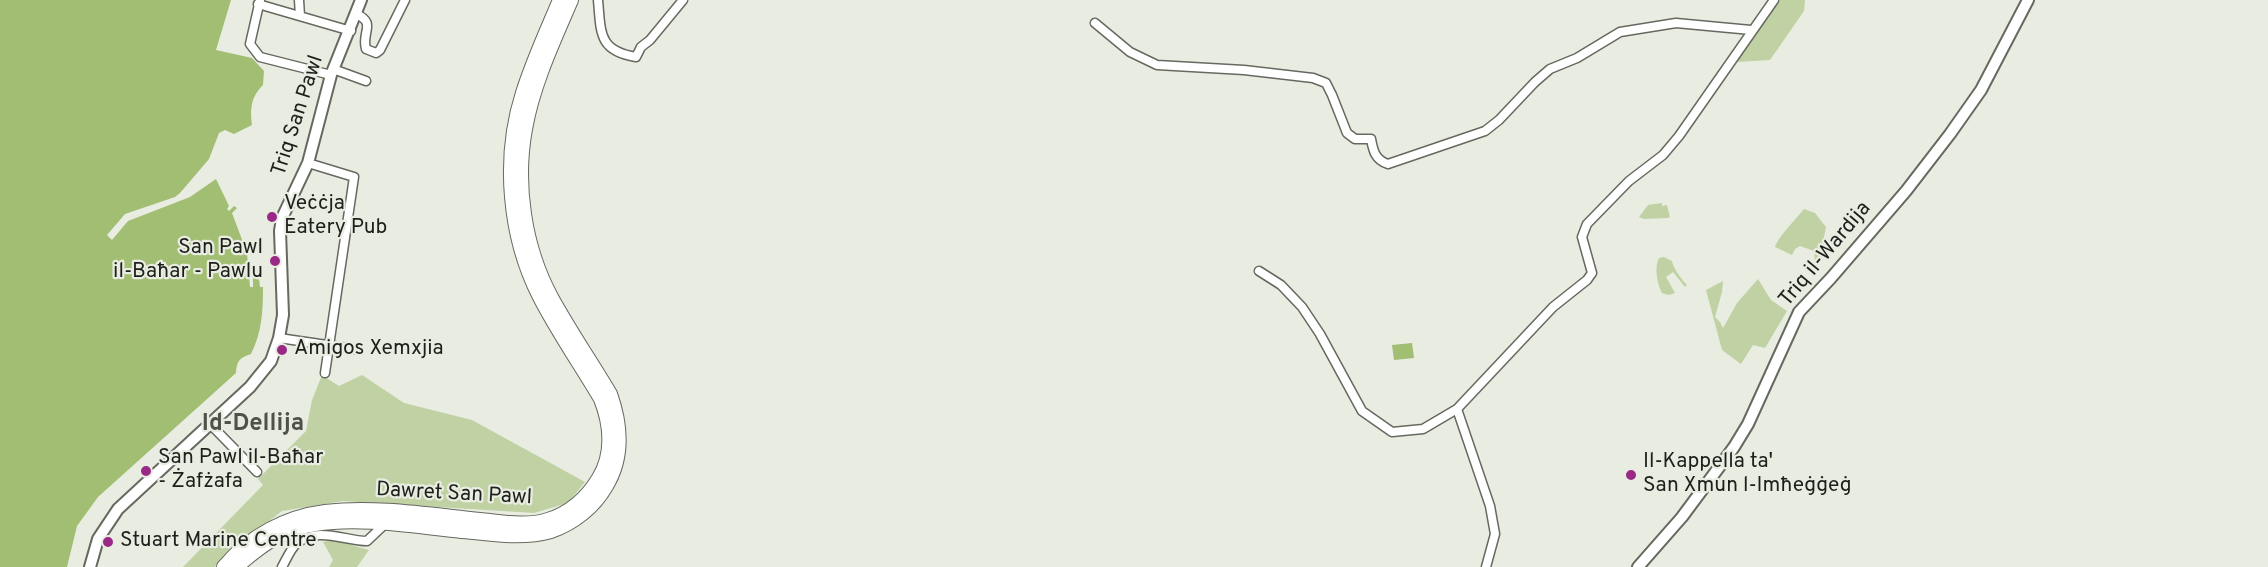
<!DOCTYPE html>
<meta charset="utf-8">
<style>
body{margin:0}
canvas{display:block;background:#e8ece1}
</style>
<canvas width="2268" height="567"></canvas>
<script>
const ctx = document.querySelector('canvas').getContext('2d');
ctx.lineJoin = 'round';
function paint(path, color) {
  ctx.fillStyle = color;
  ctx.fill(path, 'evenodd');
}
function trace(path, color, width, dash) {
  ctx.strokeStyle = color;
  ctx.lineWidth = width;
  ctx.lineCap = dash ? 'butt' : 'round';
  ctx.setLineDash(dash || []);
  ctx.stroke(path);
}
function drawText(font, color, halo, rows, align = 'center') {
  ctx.font = font + ' Overpass,sans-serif';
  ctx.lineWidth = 4.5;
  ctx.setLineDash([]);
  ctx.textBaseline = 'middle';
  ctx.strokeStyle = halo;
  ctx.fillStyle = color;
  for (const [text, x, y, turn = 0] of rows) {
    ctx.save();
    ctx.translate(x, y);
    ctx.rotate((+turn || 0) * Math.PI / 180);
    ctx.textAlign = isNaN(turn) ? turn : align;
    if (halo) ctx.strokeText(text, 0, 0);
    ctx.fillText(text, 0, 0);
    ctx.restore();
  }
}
const green = new Path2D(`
 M1779 0H1805L1804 11 1770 60 1736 62Z
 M1662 203V206L1667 205 1670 217 1668 218 1644 219 1639 217 1648 205Z
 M1804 209 1815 213 1826 227 1819 263 1815 262 1814 251 1800 246 1795 249 1792 255 1775 247C1778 237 1797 218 1804 209Z
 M1664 257 1672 261C1673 268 1682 280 1687 285L1685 287 1673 272 1666 277 1675 293 1669 295 1662 293C1657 284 1654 267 1659 258Z
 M1758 279 1771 300 1787 311 1765 348 1753 345 1741 364 1722 350 1706 290 1723 281 1722 292 1715 317 1720 322 1723 328 1737 303Z
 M322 375 339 386 362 375 404 403 472 420 585 482 568 503 534 513 343 501 282 511 222 558 215 567H183L263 485 258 479 306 431 312 400Z
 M334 540 369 550 357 567H329L333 560 323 542Z`);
const water = new Path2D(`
 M0 0H231L216 50 252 58 264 71 263 85C251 97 250 108 252 125L234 134 225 130 219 133 209 159 180 193 175 197 125 214 107 235 112 240 128 221 190 197 216 179 229 206 227 209 229 211 234 206 237 208 232 213 247 253 250 287H253V270L258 271 260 287H263C263 311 262 332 251 354 239 358 237 361 236 373L98 497 77 526 67 567H0Z
 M1412 343 1414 358 1394 360 1392 345Z`);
const minor = new Path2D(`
 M260 0 250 44 260 57 331 75
 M299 0 300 16
 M598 0C601 32 598 51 636 57L641 47 650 40 683 0
 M258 4 351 31
 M356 14C377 23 361 32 366 49L376 53 380 50 405 0
 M1095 23 1130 52 1157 65 1244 70 1313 78 1326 83 1332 95 1347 133 1355 139H1371C1373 150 1375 160 1388 164L1485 131 1499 120 1535 82 1550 69 1577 58 1620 32 1676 23 1751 30
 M333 69 366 81
 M308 163 354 177 325 373
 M1259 271 1281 285 1302 307 1320 334 1362 411 1392 432 1423 429 1457 409 1553 307 1587 280 1592 273 1582 237 1587 224 1629 181 1663 155 1679 136 1774 0
 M279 338 354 349
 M1457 409 1490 506 1495 534 1486 567
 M211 425 257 472
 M282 567C286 560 291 548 297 543 318 526 345 541 367 541L386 523`);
const tertiary = new Path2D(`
 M90 567 98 539 118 509 250 387 271 361 279 338 283 315 280 231 282 218 308 163 331 75 361 0
 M1638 567 1682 517 1734 447 1748 424 1799 312 1831 278 1906 191 1950 134 1981 90 2028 0`);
const trunk = new Path2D(`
 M224 567C250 536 286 517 325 512 376 506 430 515 480 520 501 522 527 527 548 520 570 513 587 498 599 478 614 454 611 424 601 399 581 365 558 332 540 297 509 237 502 158 523 93 533 61 547 31 560 0
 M236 567C260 546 282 529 315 524 365 516 423 528 474 532 499 535 526 538 551 531 574 523 594 507 606 486 623 458 621 425 610 394 591 362 569 330 551 297 524 247 515 184 525 129 533 84 553 42 571 0`);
const markers = [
 [272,217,6,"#992886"],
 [275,261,6,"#992886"],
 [282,350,6,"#992886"],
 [146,471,6,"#992886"],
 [1631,475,6,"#992886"],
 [108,542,6,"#992886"]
];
const streetNames = [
 ["Triq San Pawl",299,116,-72],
 ["Triq il-Wardija",1826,255,-50],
 ["Dawret San Pawl",454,495,3]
];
const poiNames = [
 ["Veċċja",284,205],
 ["Eatery Pub",284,229],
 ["San Pawl",263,249,"right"],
 ["il-Baħar - Pawlu",263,273,"right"],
 ["Amigos Xemxjia",294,350],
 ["San Pawl il-Baħar",158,459],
 ["- Żafżafa",158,483],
 ["Il-Kappella ta'",1643,463],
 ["San Xmun l-Imħeġġeġ",1643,487],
 ["Stuart Marine Centre",120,542]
];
const quarterNames = [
 ["Id-Dellija",253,425]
];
paint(green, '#c0d2a4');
paint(water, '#a2be73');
trace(minor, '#65695f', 11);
trace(tertiary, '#65695f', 14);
trace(trunk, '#65695f', 16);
trace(minor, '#fff', 8);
trace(tertiary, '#fff', 10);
trace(trunk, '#fff', 14);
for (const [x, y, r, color] of markers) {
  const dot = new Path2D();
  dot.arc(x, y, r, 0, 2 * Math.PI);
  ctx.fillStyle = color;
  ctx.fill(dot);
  trace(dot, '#e8ece1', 2);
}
drawText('21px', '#1d1f1b', '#e8ece1', streetNames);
drawText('21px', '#1d1f1b', '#e8ece1', poiNames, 'left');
drawText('bold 24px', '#4e5249', '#e8ece1', quarterNames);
</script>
